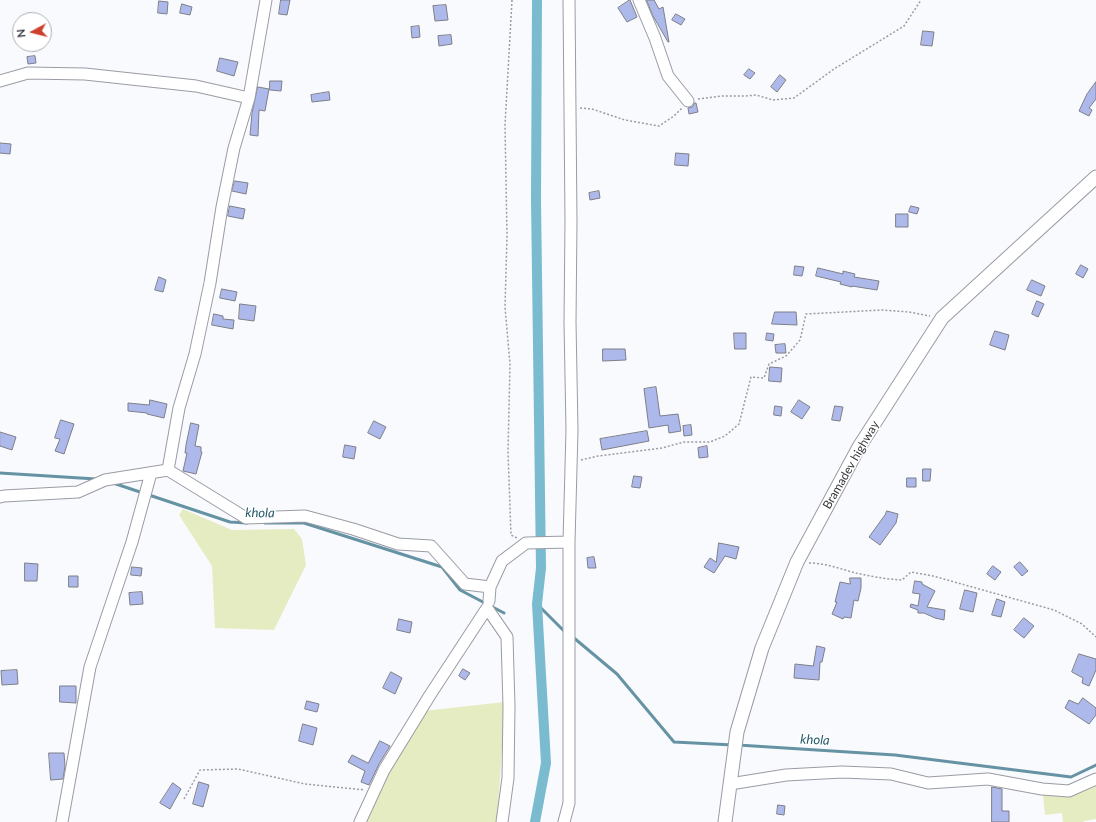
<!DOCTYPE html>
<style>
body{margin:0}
#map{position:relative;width:1096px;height:822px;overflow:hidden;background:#f9fafe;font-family:Lato,sans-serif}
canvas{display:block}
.north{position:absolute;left:12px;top:12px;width:40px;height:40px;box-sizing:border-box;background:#fff;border:1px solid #afafb1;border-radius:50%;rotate:263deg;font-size:11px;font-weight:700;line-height:16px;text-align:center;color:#37373b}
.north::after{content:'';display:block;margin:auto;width:14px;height:18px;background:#cc402c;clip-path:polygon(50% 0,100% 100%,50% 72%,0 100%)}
</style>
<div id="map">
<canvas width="1096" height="822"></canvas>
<div class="north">N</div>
</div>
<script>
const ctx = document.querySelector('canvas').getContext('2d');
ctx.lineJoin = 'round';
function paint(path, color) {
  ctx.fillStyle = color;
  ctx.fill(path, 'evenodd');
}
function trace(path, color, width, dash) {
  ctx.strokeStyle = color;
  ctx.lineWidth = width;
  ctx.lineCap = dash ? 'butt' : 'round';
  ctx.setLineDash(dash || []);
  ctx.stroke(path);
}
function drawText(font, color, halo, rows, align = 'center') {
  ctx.font = font + ' Lato,sans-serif';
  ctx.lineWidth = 3;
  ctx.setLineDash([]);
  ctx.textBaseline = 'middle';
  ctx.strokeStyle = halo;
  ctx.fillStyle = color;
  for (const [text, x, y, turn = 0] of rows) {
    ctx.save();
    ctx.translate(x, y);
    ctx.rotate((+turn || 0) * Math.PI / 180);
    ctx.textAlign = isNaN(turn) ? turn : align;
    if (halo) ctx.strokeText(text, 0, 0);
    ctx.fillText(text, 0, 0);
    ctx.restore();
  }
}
const green = new Path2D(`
 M183 509 232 530 294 529 302 539 306 565 274 630 215 628 212 566 179 515Z
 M505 702 497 822H366L375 794 423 711Z
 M1096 782V819L1084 821 1083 822H1063L1062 813 1045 815 1043 795 1067 793Z`);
const stream = new Path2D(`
 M0 473 96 479
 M113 483 230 522 247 523
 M265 523H304L442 567 460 590 504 613
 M537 604 564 631
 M574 638 617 674 674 742 733 745
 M738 745 895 755 1071 777 1096 765`);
const canal = new Path2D(`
 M535 822 546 763 537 604 541 568 536 200 537 0`);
const building = new Path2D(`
 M281 0H290L287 15 279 14Z
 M630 0 637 17 627 22 618 8Z
 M647 0H654L659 9 663 7 669 42H668L653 16Z
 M159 1 168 2 167 14 158 13Z
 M182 4 192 7 190 15 180 13Z
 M446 5 448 20 435 21 433 6Z
 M676 14 685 19 681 25 672 20Z
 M419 26 420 37 412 38 411 27Z
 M923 31 934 32 932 46 921 45Z
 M451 35 452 44 439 46 438 36Z
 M35 56 36 63 28 64 27 57Z
 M220 58 238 62 234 76 217 71Z
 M749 69 755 73 750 79 744 75Z
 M780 75 786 80 777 92 771 87Z
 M270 81H282L281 91 270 90Z
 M1096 82V99L1089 108 1092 110 1089 116 1079 111 1087 94Z
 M258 87 269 89 265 111 259 110 258 136 250 135 252 113Z
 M329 92 330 100 312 102 311 95Z
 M695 103H696L698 112 689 114 688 108 692 107Z
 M0 143 11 144 10 154 0 153Z
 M676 153 689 154 688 166 675 165Z
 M235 181 248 183 246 194 232 191Z
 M599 191 600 198 590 200 589 193Z
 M230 206 245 209 243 219 228 216Z
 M911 206 919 208 917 214 909 212Z
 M896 214H908V227H896Z
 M1081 265 1088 269 1083 278 1076 274Z
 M795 266 804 267 802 276 794 275Z
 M818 268 843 274V271L855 274 854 277 879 281 877 290 852 286V287L840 284 841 282 816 276Z
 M159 277 166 280 163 292 155 290Z
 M1032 280 1045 286 1041 296 1027 290Z
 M222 289 237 292 235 301 220 298Z
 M1037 301 1044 304 1038 317 1032 314Z
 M240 304 256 306 254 321 239 319Z
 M775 312H796L797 325 772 324Z
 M214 314 223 316V319L234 320 233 329 212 325Z
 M995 331 1009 335 1005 350 990 345Z
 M734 333H746V349H735Z
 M767 333 774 334 773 341 766 340Z
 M785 344 786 353H776L775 345Z
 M603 349H625L626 360 603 361Z
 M770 367 782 368 781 382 769 381Z
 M656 387 660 416 678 414 681 431 669 433 668 425 649 428 644 389Z
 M150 400 167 404 164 418 147 414V413L128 411V403L149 405Z
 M799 400 810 407 802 419 791 412Z
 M775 406 782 407 781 416 774 415Z
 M835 406 843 407 840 421 832 420Z
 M61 420 74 424 64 454 55 451 60 439 55 438Z
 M374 421 386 427 380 439 368 433Z
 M191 423 199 425 195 446 201 447V452H202L196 474 183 471 187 453H185L186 445Z
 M691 425 692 435 684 436 683 426Z
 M647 431 649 441 602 450 600 439Z
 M0 432 16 437 12 450 0 446Z
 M345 445 356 447 354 459 343 457Z
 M707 446 708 457 699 458 698 448Z
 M923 469H931L930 481H923Z
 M634 476 642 477 640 488 632 487Z
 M907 478H916V487H907Z
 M887 511 898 514 896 523 880 545 869 537 885 515Z
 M719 543 739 547 736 559 725 556 714 573 704 567 710 558 716 562Z
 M594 557 596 568H588L587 558Z
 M1020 562 1028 571 1022 576 1014 567Z
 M25 563 38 564 37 581H25Z
 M993 566 1001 572 995 580 987 574Z
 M132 567 142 568 141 576 131 575Z
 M69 576H78V587H69Z
 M850 578H861V588L858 601 854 600 851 618 844 617 843 619 832 614 837 602H835L840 582 850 584Z
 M915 581 922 582V584L935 591 927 607 945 610 944 620 935 618 924 613H918V610L910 607 911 604 918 606 920 594 913 593Z
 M965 590 977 593 973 612 960 609Z
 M142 592 143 604 130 605 129 593Z
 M997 599 1005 602 1001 617 992 615Z
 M1024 618 1034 626 1024 638 1014 630Z
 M399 619 412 622 410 633 397 630Z
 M817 646 825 648 822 662H820L819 680 794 678 795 664 813 666Z
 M1079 654 1096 659V670L1089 686 1082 683 1083 678 1072 672Z
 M463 669 470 673 465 680 459 676Z
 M17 670 18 684 2 685 1 671Z
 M391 672 402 678 395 694 383 688Z
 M60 686H76V703L60 702Z
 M1083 698 1096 708V715L1089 724 1065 708 1069 700 1078 704Z
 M307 701 319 704 317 712 305 709Z
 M303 724 317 728 313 745 299 741Z
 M380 741 390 746 379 764 369 785 361 782 365 771 348 762 352 755 368 763Z
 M49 753H64L65 766 63 779 51 780Z
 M199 782 209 785 203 807 193 804Z
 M173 783 181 789 170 809 160 803Z
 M992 787 1002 789V811H1009V822H992Z
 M778 805 785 806 784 815 777 814Z`);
const path = new Path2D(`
 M512 0 505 125 507 236 505 307 510 364 508 452 511 535 517 538
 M698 99 722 96H745L756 95 773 100 794 98 834 69 904 26 921 0
 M580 108 592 109 625 120 659 126 674 116 682 108
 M581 460 598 456 662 448 684 442H710L725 436 739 424 751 377 764 378 769 364 786 356 800 340 806 314 882 310 909 312 930 316
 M809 563C824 563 838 568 852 572 868 576 885 579 902 580L911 572 933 576 1054 610 1082 624 1096 637
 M184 799 200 770 238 769 305 784 365 790`);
const minor = new Path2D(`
 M639 0 655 38 668 76 688 101
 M0 81 28 73 85 74 196 86 249 98
 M168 470 246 518 305 516 353 529 398 544 431 546 465 584 490 587
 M0 497 4 496 78 492 105 480 168 470 179 408 195 354 210 283 222 207 234 148 249 98 266 0
 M489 601 490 587 502 561 526 543 569 542
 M730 784 786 775 842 772 891 774 928 783 988 779 1042 789 1069 791 1096 779
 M62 822 90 667 132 542 151 473
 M360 822 384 770 430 695 487 608 507 637 509 706 508 778 502 822
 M564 822 569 803V542L572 430 570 322 571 221 569 0`);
const tertiary = new Path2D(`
 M725 822 737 732 762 648 797 562 859 447 942 318 1096 177`);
const streetNames = [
 ["Bramadev highway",851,465,-60]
];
const waterNames = [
 ["khola",260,513,1],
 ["khola",815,740,3]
];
paint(green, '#e5ecc1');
trace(stream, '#6693a3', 3);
trace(canal, '#7abbd0', 10);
paint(building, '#aeb9eb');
trace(building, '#7d7f88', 1);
trace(minor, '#9a9ca5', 13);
trace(tertiary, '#9a9ca5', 15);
trace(path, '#9b9ca0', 1.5, [2, 2]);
trace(minor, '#fff', 11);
trace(tertiary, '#fff', 13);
drawText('12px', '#37373b', '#fff', streetNames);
drawText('italic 13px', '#265b6b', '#fff', waterNames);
</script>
